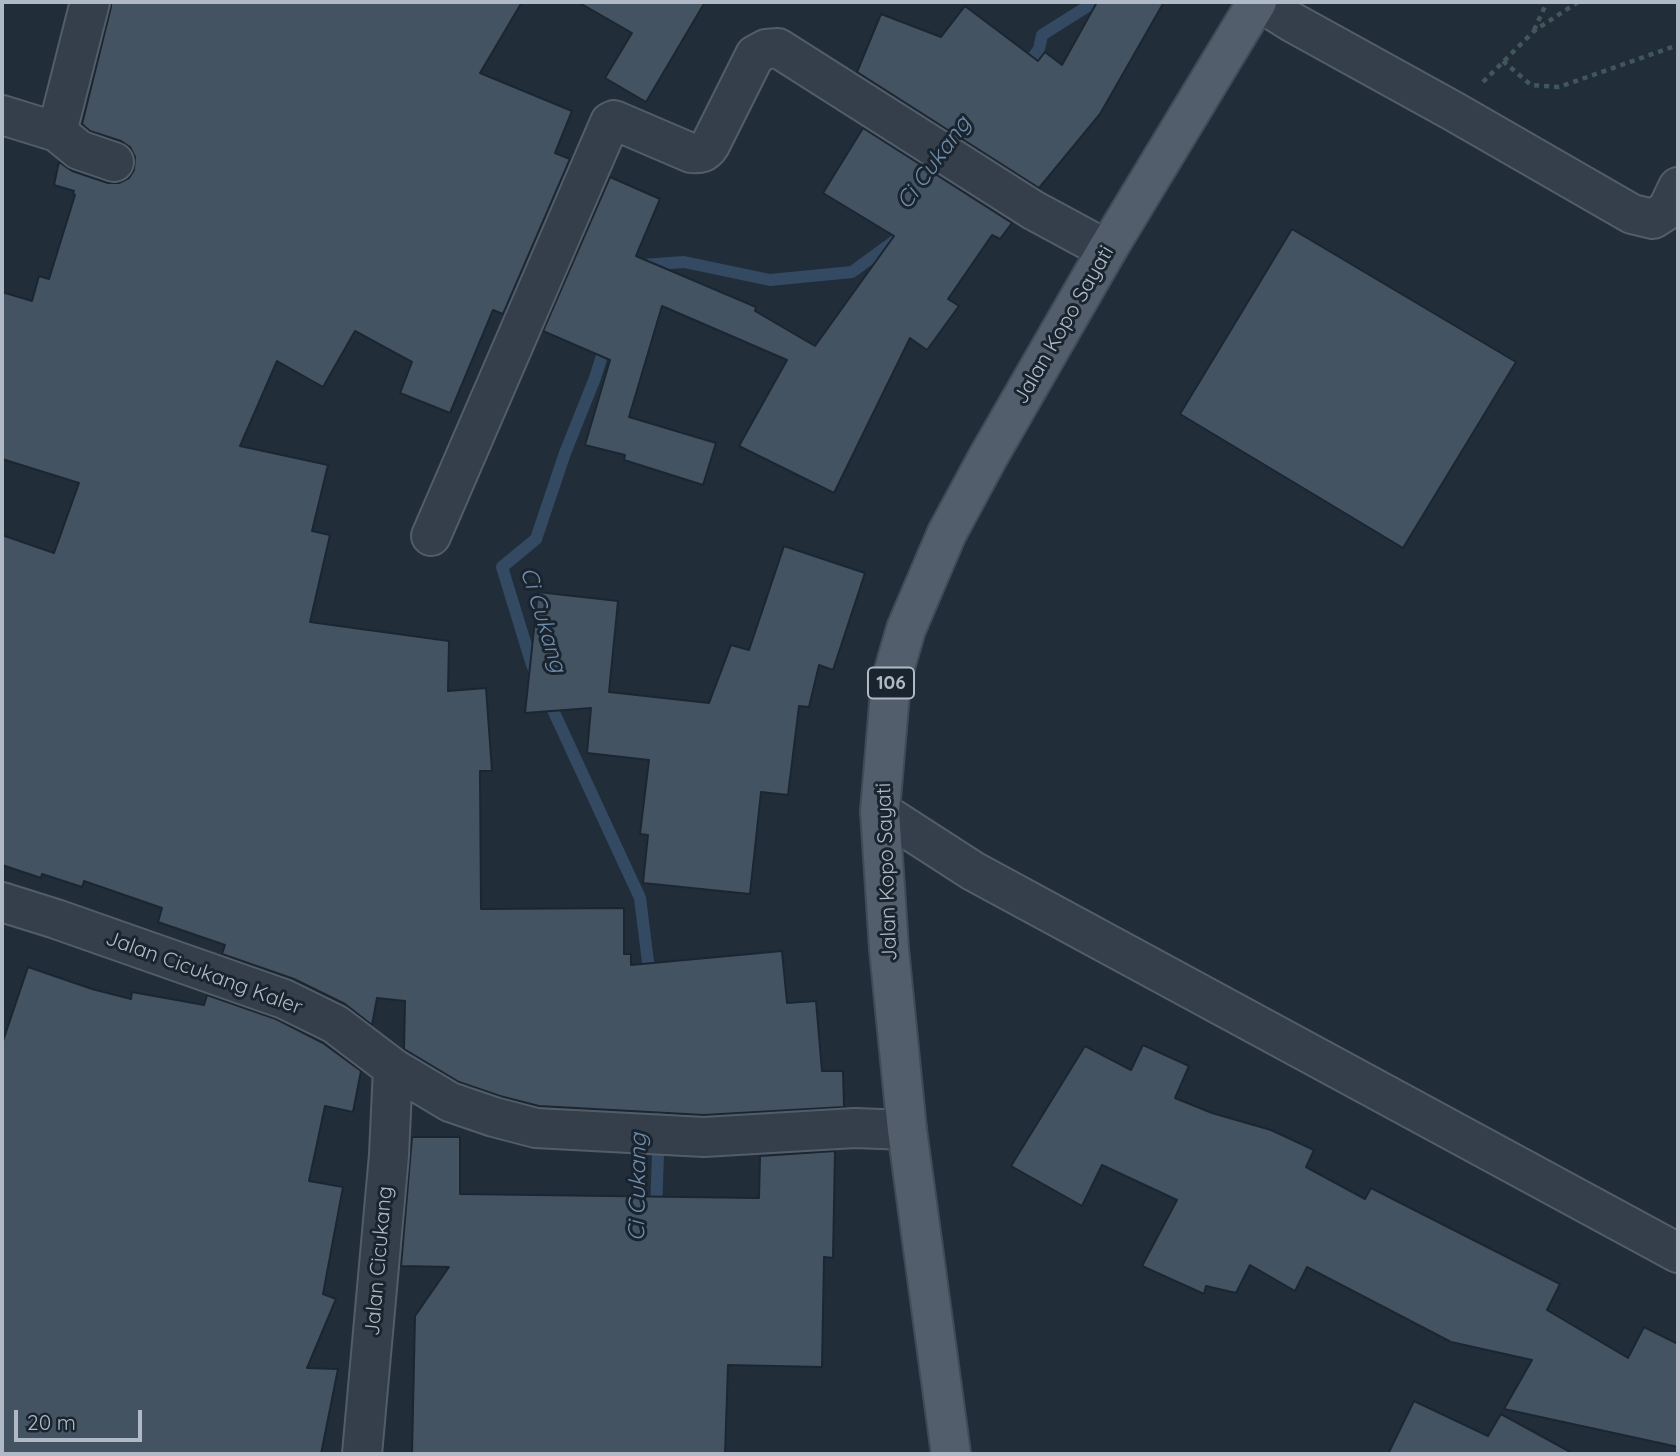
<!DOCTYPE html>
<style>
body{margin:0}
#map{position:relative;width:1680px;height:1456px;overflow:hidden;background:#212e3a;font-family:Quicksand,sans-serif}
canvas{display:block}
.frame{position:absolute;inset:0;border:4px solid #b0bac7;pointer-events:none}
.scale{position:absolute;left:14px;top:1410px;width:128px;height:32px;box-sizing:border-box;border:4px solid #b0bac7;border-top:0;padding-left:9px;font-size:21px;line-height:24px;white-space:nowrap;color:#b0bac7;-webkit-text-stroke:5px #1a242f;paint-order:stroke}
</style>
<div id="map">
<canvas width="1680" height="1456"></canvas>
<div class="frame"></div>
<div class="scale">20 m</div>
</div>
<script>
const ctx = document.querySelector('canvas').getContext('2d');
ctx.lineJoin = 'round';
function trace(path, color, width, dash) {
  ctx.strokeStyle = color;
  ctx.lineWidth = width;
  ctx.lineCap = dash ? 'butt' : 'round';
  ctx.setLineDash(dash || []);
  ctx.stroke(path);
}
function paint(path, color) {
  ctx.fillStyle = color;
  ctx.fill(path, 'evenodd');
}
function drawText(font, color, halo, rows, align = 'center') {
  ctx.font = font + ' Quicksand,sans-serif';
  ctx.lineWidth = 6;
  ctx.setLineDash([]);
  ctx.textBaseline = 'middle';
  ctx.strokeStyle = halo;
  ctx.fillStyle = color;
  for (const [text, x, y, turn = 0] of rows) {
    ctx.save();
    ctx.translate(x, y);
    ctx.rotate((+turn || 0) * Math.PI / 180);
    ctx.textAlign = isNaN(turn) ? turn : align;
    if (halo) ctx.strokeText(text, 0, 0);
    ctx.fillText(text, 0, 0);
    ctx.restore();
  }
}
const stream = new Path2D(`
 M1025 69 1039 49 1042 35 1088 6 1090 2
 M639 268 643 265 684 262 770 280 852 272 897 239
 M537 676 532 665 502 567 536 539 565 453 595 378 606 343
 M546 695 640 898 650 978
 M656 1211 660 1097`);
const building = new Path2D(`
 M111 2H522L480 73 572 111 555 153 570 159 503 314 493 310 450 413 400 393 412 362 355 331 323 387 277 361 240 446 328 465 312 531 330 535 310 622 449 641 448 691 486 688 492 771H480L481 909 624 908V954H631V965L782 951 787 1003 816 1001 822 1071H843L844 1107 704 1115 539 1106 500 1096 459 1082 404 1049 405 1001 377 998 372 1025 345 1004 294 979 222 954 225 945 158 922 162 908 84 881 82 887 42 874 41 878 2 865V535L54 553 79 483 2 459V292L32 301 39 276 49 279 75 195 73 194 74 191 54 185 59 162 72 171 108 183H119L129 178 134 170 135 157 130 147 121 141 90 131 82 124 111 7Z
 M578 2H705L646 102 605 78 632 33Z
 M1097 2H1164L1100 114 1039 188 857 72 881 14 941 37 965 6 1038 61 1045 52 1062 65Z
 M863 128 1012 223 1000 239 992 235 948 299 959 306 927 350 910 338 834 493 739 446 787 360 662 306 629 417 716 443 703 485 624 460 625 455 585 445 610 360 543 331 610 177 660 199 636 256 756 307 755 311 815 346 894 236 823 193Z
 M1292 229 1516 362 1403 548 1180 414Z
 M784 546 865 573 833 670 819 665 809 707 799 706 788 795 761 792 750 894 643 883 648 835 640 834 649 760 587 753 591 708 525 713 538 592 618 601 609 692 709 703 731 645 749 650Z
 M28 967 92 989 131 999 132 992 204 1005 207 995 276 1019 323 1043 361 1071 353 1112 325 1106 309 1181 343 1187 323 1294 336 1299 307 1368 338 1369 321 1454H2V1044Z
 M1143 1045 1189 1066 1175 1098 1212 1113 1271 1130 1314 1150 1306 1167 1365 1199 1371 1188 1560 1284 1547 1310 1628 1358 1644 1327 1678 1344V1447L1504 1409 1532 1360 1451 1342 1307 1267 1295 1291 1250 1265 1236 1293 1206 1286 1204 1294 1142 1266 1177 1200 1102 1165 1082 1206 1011 1166 1085 1046 1131 1070Z
 M412 1137H460V1194L759 1198 760 1156 835 1151 833 1258 824 1257 822 1367 728 1365 725 1454H412L415 1316 449 1267 401 1266Z
 M1414 1401 1488 1436 1501 1414 1574 1454H1388Z`);
const path = new Path2D(`
 M1534 30 1547 2
 M1503 61 1531 85 1559 87 1678 45
 M1483 82 1534 31 1578 2`);
const minor = new Path2D(`
 M1260 2 1290 21 1453 111 1632 214 1653 219 1667 210 1678 187
 M2 115 57 132 90 2
 M57 132 79 150 114 162
 M431 536 610 122 614 120 691 153C700 154 705 153 710 145L755 55 766 49 778 48 1033 210 1107 250
 M880 811 973 871 1678 1253
 M2 902 56 919 284 999 335 1024 393 1068 450 1102 494 1117 536 1128 704 1137 855 1128 907 1130
 M362 1454 389 1155 393 1068`);
const major = new Path2D(`
 M951 1454 907 1130 889 949 880 811 891 681 906 629 947 533 988 457 1107 250 1257 2`);
const shields = [
 [891,683,46]
];
const shieldNames = [
 ["106",891,683]
];
const streetNames = [
 ["Jalan Kopo Sayati",1064,325,-60],
 ["Jalan Kopo Sayati",887,872,-92],
 ["Jalan Cicukang Kaler",204,973,20],
 ["Jalan Cicukang",379,1261,-85]
];
const waterNames = [
 ["Ci Cukang",934,163,-54],
 ["Ci Cukang",543,620,73],
 ["Ci Cukang",638,1187,-89]
];
trace(stream, '#344a62', 12);
paint(building, '#445362');
trace(building, '#1c2631', 2);
trace(minor, '#535d68', 42);
trace(major, '#414b57', 42);
trace(path, '#415759', 4.5, [5, 5]);
trace(minor, '#353f4b', 38);
trace(major, '#525e6b', 38);
for (const [x, y, w] of shields) {
  const box = new Path2D();
  box.roundRect(x - w / 2, y - 15.5, w, 31, 5);
  ctx.fillStyle = '#1a242f';
  ctx.fill(box);
  trace(box, '#b0bac7', 2);
}
drawText('bold 19px', '#b0bac7', null, shieldNames);
drawText('21px', '#b0bac7', '#1a242f', streetNames);
drawText('italic 23px', '#6f8dab', '#1a242f', waterNames);
</script>
